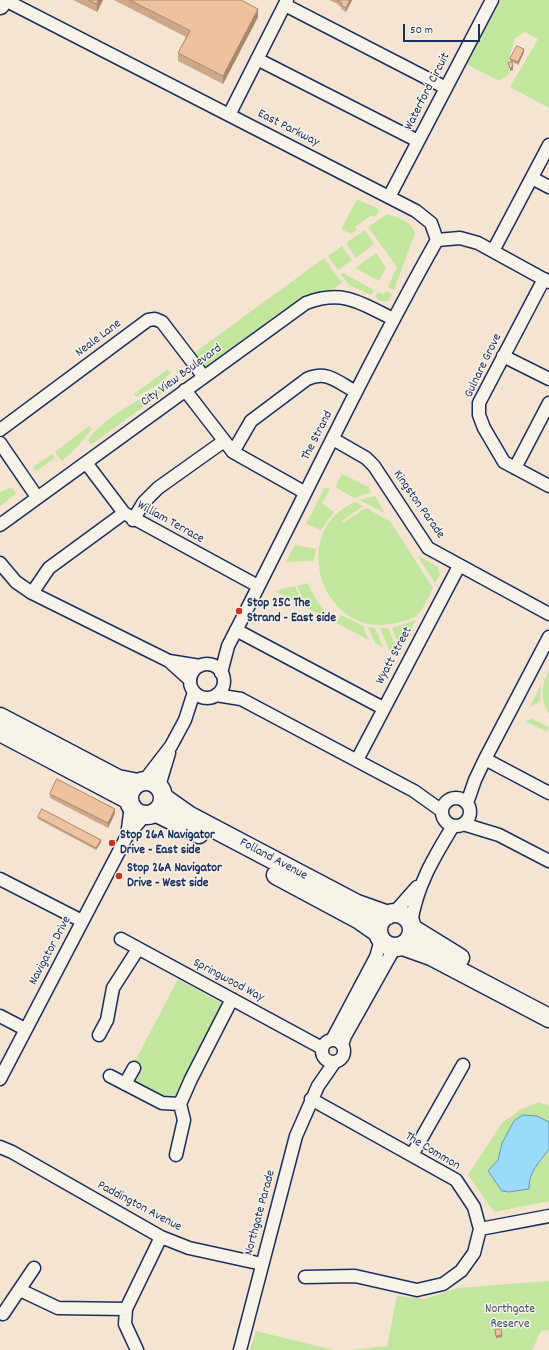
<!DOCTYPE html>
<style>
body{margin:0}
#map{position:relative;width:549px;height:1350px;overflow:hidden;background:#f5e4d2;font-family:Dekko,sans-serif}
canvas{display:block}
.scale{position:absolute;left:403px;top:24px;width:77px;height:18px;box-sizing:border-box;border:2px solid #1b2f5e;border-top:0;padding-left:5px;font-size:12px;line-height:14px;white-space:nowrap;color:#1b2f5e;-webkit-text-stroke:3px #f7f3e8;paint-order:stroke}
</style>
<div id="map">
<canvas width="549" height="1350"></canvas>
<div class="scale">50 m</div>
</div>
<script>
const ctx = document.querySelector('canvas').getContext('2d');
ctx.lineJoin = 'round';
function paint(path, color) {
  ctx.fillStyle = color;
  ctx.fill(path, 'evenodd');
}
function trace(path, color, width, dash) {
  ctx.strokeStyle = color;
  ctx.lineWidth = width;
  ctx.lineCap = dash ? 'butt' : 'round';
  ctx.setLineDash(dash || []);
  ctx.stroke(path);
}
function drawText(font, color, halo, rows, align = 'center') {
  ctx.font = font + ' Dekko,sans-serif';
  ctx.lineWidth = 3;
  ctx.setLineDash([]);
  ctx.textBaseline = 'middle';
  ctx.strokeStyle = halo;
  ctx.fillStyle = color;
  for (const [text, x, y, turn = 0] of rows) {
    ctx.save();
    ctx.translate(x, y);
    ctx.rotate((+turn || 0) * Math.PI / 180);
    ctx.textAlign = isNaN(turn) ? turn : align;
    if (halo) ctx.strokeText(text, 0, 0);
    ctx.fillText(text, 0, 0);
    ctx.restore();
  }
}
const green = new Path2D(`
 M501 0H549V108L510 87 538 39 525 32 515 38 509 58V74L499 81 466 64Z
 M359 200 379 209 378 214 374 217 372 215 355 227 357 230 351 234 341 229 356 201Z
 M387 214C397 217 413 222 415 233L394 290 388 287 397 267 368 227Z
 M365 230 374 244 356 258 346 243Z
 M342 246 352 260 338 270 328 256Z
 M376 253 386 268 379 281 355 268Z
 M324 258 342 283 331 290 313 294 296 305H290L266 322 265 328 261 330H256L223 354 222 359 210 367 204 366 194 353Z
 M343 273 374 290 371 295 349 285 341 275Z
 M386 291 392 294 388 301H381L375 297 378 292 384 295Z
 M168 369 171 373 157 385 136 397 134 394Z
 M164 388 166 390 91 445 88 440C107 416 136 400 164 388Z
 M89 426 92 429 76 448 62 461 55 452Z
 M52 454 55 458 36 471 33 467Z
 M342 474 369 487 371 492 354 498 335 487Z
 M12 487 16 494 0 506V492Z
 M325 487 330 489 322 503 334 512 321 530 306 524Z
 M375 496 385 513 359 500Z
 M355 502 363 506 342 521 344 522 366 508 390 521 433 588C429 596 425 605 420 612 415 619 403 621 395 623 323 641 286 531 355 502Z
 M295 545 316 549 314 561 286 562Z
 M417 555 438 567 440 574 435 583Z
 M308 583C314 598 322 610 334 620L333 622 307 608 297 586Z
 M295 586 304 606 274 591Z
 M341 615 363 626 369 640 336 623Z
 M416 620 401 649 392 628Z
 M368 627 375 628 383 647 375 643Z
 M380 628H388L399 653 397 655 389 650Z
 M549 670V714C540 699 541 685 549 670Z
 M541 685 540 701 529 708Z
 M532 719 549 727 547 732 525 721Z
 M178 979 221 1003 222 1014 180 1095 174 1099 161 1100 159 1095 133 1083V1065Z
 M539 1102 549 1106V1201L494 1212 468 1175 502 1123 520 1110Z
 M549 1281V1330L541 1331 532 1350H348L387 1346 397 1296 425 1299 457 1288Z
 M256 1331 334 1350H250Z`);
const water = new Path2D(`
 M523 1115 537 1116 549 1122V1149C540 1162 528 1172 529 1189L509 1192 502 1191 488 1171 498 1160 502 1143 514 1121Z`);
const street = new Path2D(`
 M5 0 416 211 431 223 437 240 460 238 478 243 549 282
 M285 5 446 88
 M257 59 418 141
 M229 115 287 0
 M532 178 549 187
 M389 197 492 0
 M493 251 549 145
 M544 279 479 403V415L484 428 504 462 549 486
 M503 356 549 379
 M185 390 233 452 304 492
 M0 430 148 320 155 319 162 322 204 377
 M333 439 366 458 374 466 428 548 549 614
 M0 443 37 497
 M233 452 251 421 307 379C328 370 337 382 356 392
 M87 464 124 513 258 586
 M515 468 549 403
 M133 520 144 502 158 488 224 441
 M0 525 306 303C343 289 361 303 393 319
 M0 563 16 582 32 593 169 661 190 680
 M32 593 49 568 124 513
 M236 630 383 708
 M169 661 200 666
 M190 681a17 17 0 1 1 34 0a17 17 0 1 1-34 0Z
 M221 673 228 646C298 511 362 373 437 240
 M216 695 241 699 414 791 442 811
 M485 759 549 793
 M357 760 459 566
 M144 781 171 746 185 720 194 692
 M159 786 169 753
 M442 812a14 14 0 1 1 28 0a14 14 0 1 1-28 0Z
 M467 803 475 780 485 759 549 637
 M463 824 499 835 549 861
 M127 836 131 806
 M0 879 82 921
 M394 913 417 887
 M411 924C416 887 434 857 453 826
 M121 939 322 1048
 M0 1016 25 1029
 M99 1035 107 1020 113 988 138 949
 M322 1051a11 11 0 1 1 22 0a11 11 0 1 1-22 0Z
 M332 1040 376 957 381 940
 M342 1045 345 1036 395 947
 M110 1076 162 1103 180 1104 191 1079 232 999
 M0 1079 127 836 145 815
 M125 1084 134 1068
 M0 1147 12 1152 161 1237 189 1248 262 1264
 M176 1155 184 1120 180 1104
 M412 1155 463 1065
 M480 1229 549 1216
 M305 1277 355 1276 417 1290 443 1284 461 1271 474 1253 480 1229 474 1207 456 1180 311 1099
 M20 1290 58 1308 126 1309
 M3 1314 34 1268
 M137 1350 125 1324 126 1309 161 1237
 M240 1350 296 1136 318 1086 334 1063`);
const secondary = new Path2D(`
 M0 5 3 0
 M0 717 118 779 138 783
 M0 732 129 800
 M129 798a17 17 0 1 1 34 0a17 17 0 1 1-34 0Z
 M163 797 190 816 357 904 388 915
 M155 812 199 834
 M276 875 358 919 378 933
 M378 930a17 17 0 1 1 34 0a17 17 0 1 1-34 0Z
 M413 929 460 958
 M403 946 431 956 549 1018`);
const wall = new Path2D(`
 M73 0H103L97 12Z
 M114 0H241L258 17 223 84 178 61V53L186 37Z
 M329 0H352L346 12 341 9V7L338 5V4Z
 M524 52 518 65 510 61V59Z
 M50 794 115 813 108 828 50 798Z
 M38 817 101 842 96 850 38 819Z`);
const shadedWall = new Path2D(`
 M98 0H103L97 12V4Z
 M350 0H352L346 12V8Z
 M258 9V17L223 84V76Z
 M524 49V52L518 65V62Z
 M513 67V70L510 71V68Z
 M115 809V813L108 828V823Z
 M101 840V842L96 850V848Z
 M502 1335V1337L496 1338V1336Z`);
const building = new Path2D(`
 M89 0H98L97 4Z
 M130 0H241L258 9 223 76 178 53 190 31Z
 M338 0H350L346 8 341 5 342 3 338 1Z
 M517 46 524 49 518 62 510 59Z
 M512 62 513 67 510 68 508 63Z
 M57 779 115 809 108 823 50 794Z
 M42 809 101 840 96 848 38 817Z
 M501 1329 502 1335 496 1336 495 1330Z`);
const markers = [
 [239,611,4,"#c8321e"],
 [112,843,4,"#c8321e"],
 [119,876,4,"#c8321e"]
];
const streetNames = [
 ["Waterford Circuit",428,92,-63],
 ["East Parkway",288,129,27],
 ["Neale Lane",99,339,-37],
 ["Gulnare Grove",484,366,-64],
 ["City View Boulevard",182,376,-36],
 ["The Strand",318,436,-63],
 ["Kingston Parade",418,505,55],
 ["William Terrace",170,523,29],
 ["Wyatt Street",395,656,-62],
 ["Folland Avenue",273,860,28],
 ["Navigator Drive",51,951,-62],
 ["Springwood Way",228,981,28],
 ["The Common",432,1152,31],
 ["Paddington Avenue",139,1207,28],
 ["Northgate Parade",261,1213,-75]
];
const poiNames = [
 ["Stop 25C The",247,604],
 ["Strand - East side",247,619],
 ["Stop 26A Navigator",120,836],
 ["Drive - East side",120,851],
 ["Stop 26A Navigator",127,869],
 ["Drive - West side",127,884]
];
const parkNames = [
 ["Northgate",510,1310],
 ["Reserve",510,1325]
];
paint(green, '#c3e69f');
paint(water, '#9adafb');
trace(water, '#6796bc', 1);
trace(street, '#1b2f5e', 15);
trace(secondary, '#1b2f5e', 21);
trace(street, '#f7f3e8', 12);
trace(secondary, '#f7f3e8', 18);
paint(wall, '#cea789');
paint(shadedWall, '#a7886f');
paint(building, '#efc29f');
trace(building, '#a7886f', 1);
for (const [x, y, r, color] of markers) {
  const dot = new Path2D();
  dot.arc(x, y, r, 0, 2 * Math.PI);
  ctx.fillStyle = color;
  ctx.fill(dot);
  trace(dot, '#f7f3e8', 1.5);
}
drawText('13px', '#1b2f5e', '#f7f3e8', streetNames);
drawText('bold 13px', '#1b2f5e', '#f7f3e8', poiNames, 'left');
drawText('13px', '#3d546b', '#f7f3e8', parkNames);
</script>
